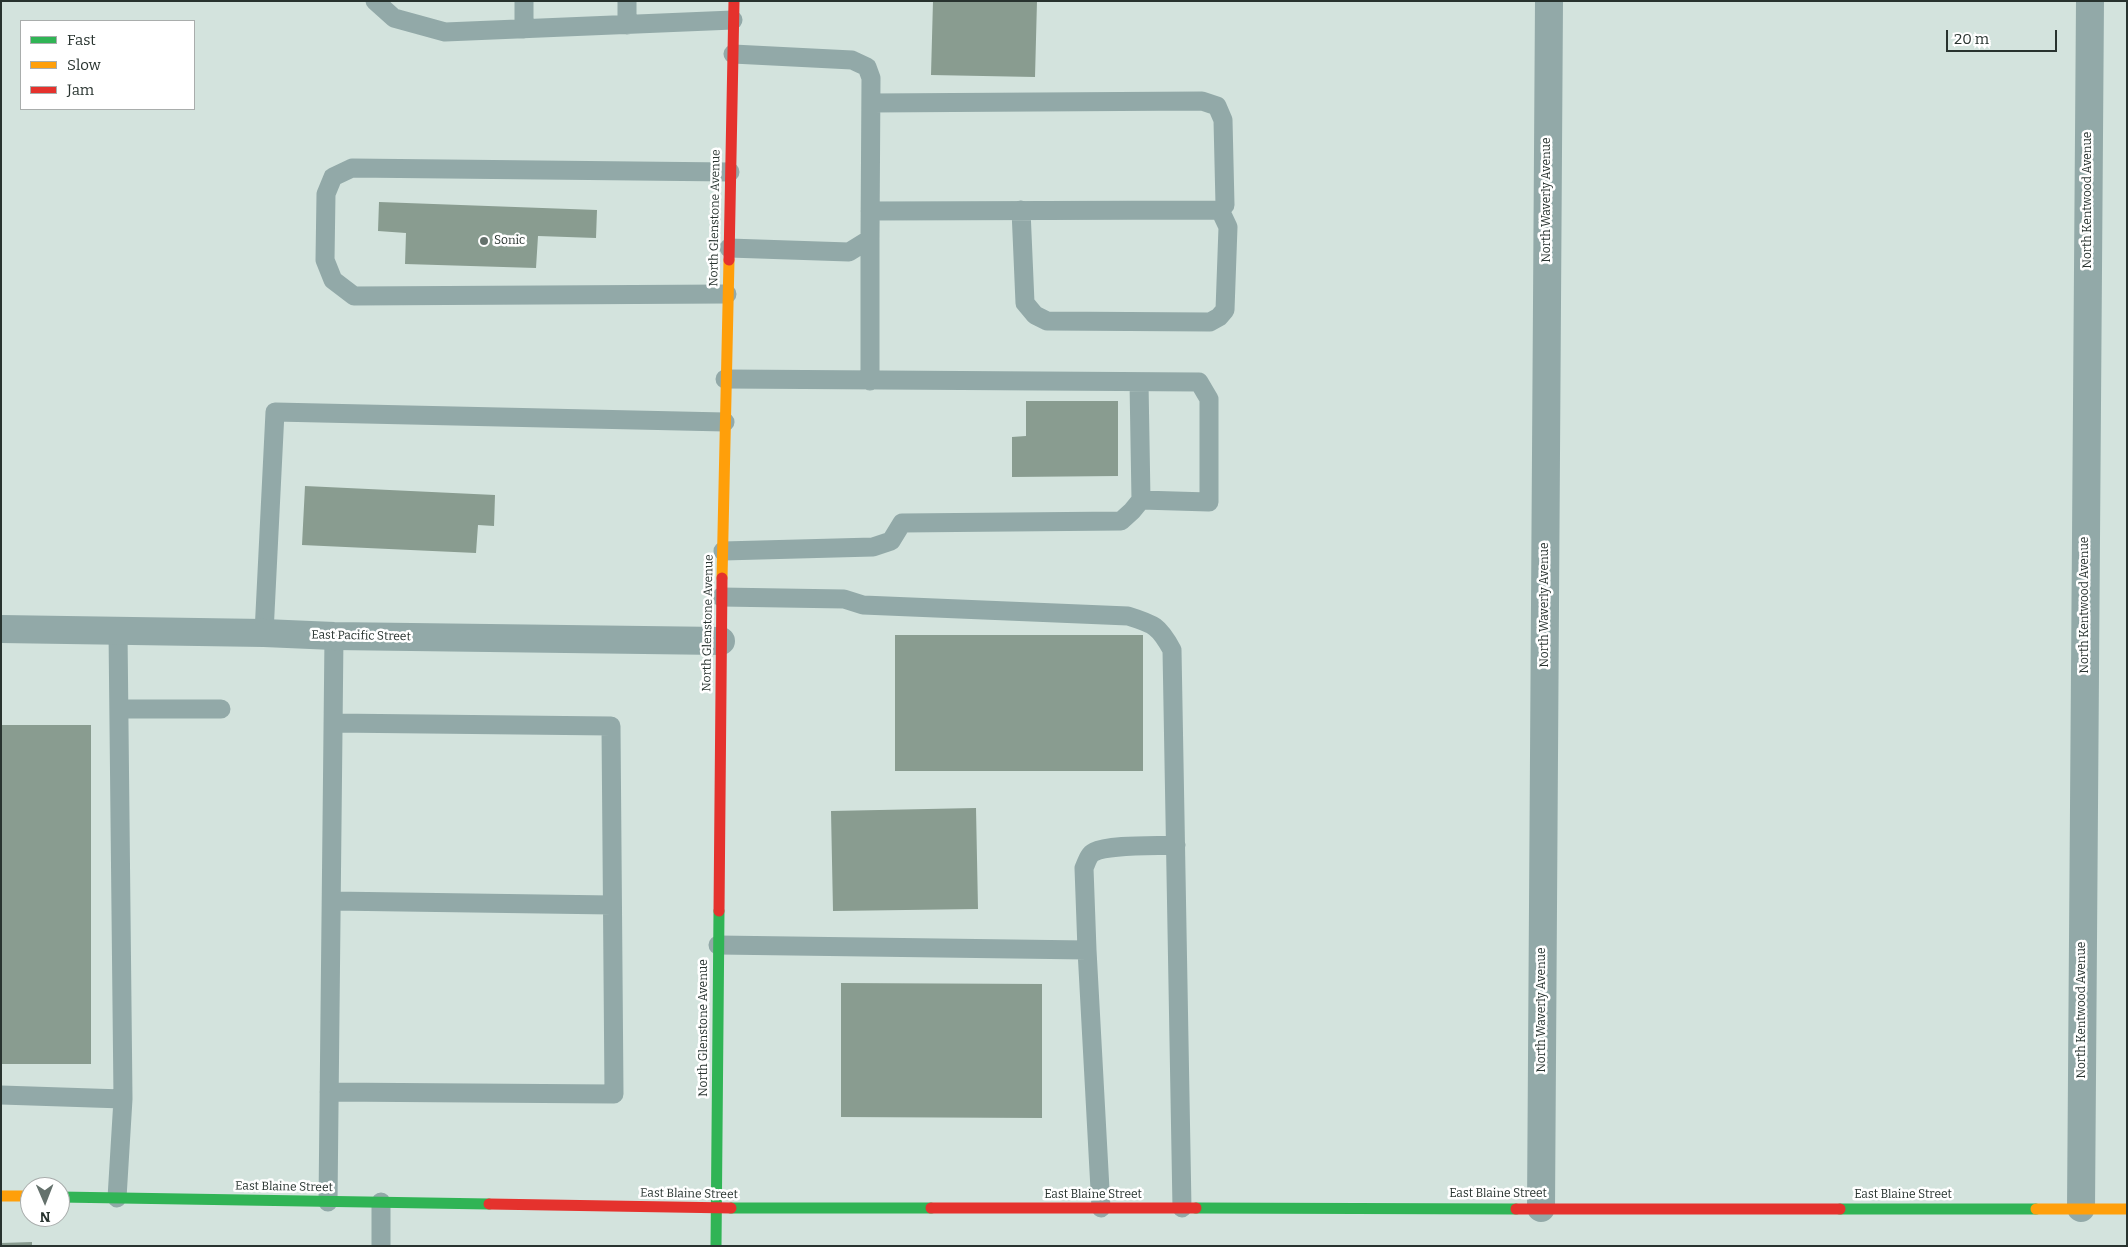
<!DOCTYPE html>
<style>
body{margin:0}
#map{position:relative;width:2128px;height:1247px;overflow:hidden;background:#d3e3dd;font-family:Bitter,serif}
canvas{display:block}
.frame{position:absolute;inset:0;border:2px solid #28332f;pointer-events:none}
.legend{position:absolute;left:20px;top:20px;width:175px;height:90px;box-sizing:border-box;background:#fff;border:1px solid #a9adac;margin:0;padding:6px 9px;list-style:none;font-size:15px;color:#28332f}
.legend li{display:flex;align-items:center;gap:10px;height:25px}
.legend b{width:25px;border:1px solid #a9adac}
.north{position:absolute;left:20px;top:1177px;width:50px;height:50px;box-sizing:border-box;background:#fff;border:1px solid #a9adac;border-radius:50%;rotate:179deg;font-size:14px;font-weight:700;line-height:20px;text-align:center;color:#28332f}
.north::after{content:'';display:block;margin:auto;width:18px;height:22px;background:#64716c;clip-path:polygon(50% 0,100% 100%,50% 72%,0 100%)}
.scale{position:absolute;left:1946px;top:30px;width:111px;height:22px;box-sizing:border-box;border:2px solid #28332f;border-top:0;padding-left:6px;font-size:15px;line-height:18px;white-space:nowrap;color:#28332f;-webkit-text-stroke:4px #fff;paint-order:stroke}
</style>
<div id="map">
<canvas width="2128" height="1247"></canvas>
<div class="frame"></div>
<ul class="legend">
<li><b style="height:6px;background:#30b455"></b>Fast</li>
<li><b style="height:6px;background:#ff9f0a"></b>Slow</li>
<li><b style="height:6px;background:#e5322d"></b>Jam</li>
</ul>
<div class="north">N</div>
<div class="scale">20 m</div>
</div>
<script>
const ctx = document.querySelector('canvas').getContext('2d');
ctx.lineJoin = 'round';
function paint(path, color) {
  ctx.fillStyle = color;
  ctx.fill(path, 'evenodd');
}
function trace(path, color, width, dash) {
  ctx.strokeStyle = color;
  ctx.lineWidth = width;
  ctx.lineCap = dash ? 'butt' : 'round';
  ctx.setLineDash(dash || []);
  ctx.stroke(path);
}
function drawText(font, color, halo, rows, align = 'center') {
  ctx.font = font + ' Bitter,serif';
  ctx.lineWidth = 5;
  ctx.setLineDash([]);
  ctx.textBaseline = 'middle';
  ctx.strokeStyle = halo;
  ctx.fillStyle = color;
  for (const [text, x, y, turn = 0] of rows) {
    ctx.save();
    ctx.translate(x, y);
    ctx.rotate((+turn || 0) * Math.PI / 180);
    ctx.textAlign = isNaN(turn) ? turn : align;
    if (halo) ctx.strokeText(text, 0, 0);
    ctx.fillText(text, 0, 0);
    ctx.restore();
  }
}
const building = new Path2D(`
 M933 1H1037L1035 77 931 75Z
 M379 202 597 210 596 238 538 236 536 268 405 264 406 233 378 231Z
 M1026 401H1118V476L1012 477V437L1026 436Z
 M305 486 495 495 494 526 478 525 476 553 302 545Z
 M895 635H1143V771H895Z
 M1 725H91V1064H1Z
 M976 808 978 909 833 911 831 811Z
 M841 983 1042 984V1118L841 1117Z
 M32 1242V1246H1V1243Z`);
const lane = new Path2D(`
 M375 1 394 18 445 32 733 20
 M524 1V29
 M627 1V25
 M1021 210 1025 303 1035 315 1047 321 1210 322 1219 317 1225 310 1228 227 1220 210
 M870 211 1220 210 1225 205 1223 120 1217 106 1202 101 871 103
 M870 239V381
 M729 248 849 252 870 239 871 78 867 67 852 60 733 54
 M727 294 354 296 333 280 325 260 326 194 333 177 352 168 730 172
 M1139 382 1141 500
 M723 551 873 547 891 541 902 523 1121 521 1132 511 1141 500 1209 502V399L1199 382 725 379
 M721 597 844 599 863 605 1128 616C1154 624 1159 626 1172 650L1182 1208
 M118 631 123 1099
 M264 633 275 412 725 422
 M119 709H221
 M332 901 612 905
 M718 945 1087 950 1101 1208
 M1087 950 1084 868C1087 862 1088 855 1094 852 1109 844 1157 846 1176 845
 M329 1092 614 1094 611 726 333 723
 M1 1095 123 1099 117 1198
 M328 1202 334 636
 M381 1246V1202`);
const street = new Path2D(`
 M1 629 264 633 334 636 721 641
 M1541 1208 1549 1
 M2081 1208 2090 1`);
const fast = new Path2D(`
 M60 1197 489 1204
 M731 1208H931
 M1196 1208 1516 1209
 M1840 1209H2036
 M716 1246 719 911`);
const slow = new Path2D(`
 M722 578 729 260
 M1 1196H30
 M2036 1209H2127`);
const jam = new Path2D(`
 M729 260 734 1
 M719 911 722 578
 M489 1204 731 1208
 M931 1208H1196
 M1516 1209H1840`);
const markers = [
 [484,241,5,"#64716c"]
];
const streetNames = [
 ["North Waverly Avenue",1547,200,-90],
 ["North Kentwood Avenue",2088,200,-90],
 ["North Glenstone Avenue",715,218,-89],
 ["North Waverly Avenue",1545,605,-90],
 ["North Kentwood Avenue",2085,605,-90],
 ["North Glenstone Avenue",708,623,-89],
 ["East Pacific Street",361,636,1],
 ["North Waverly Avenue",1542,1010,-90],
 ["North Kentwood Avenue",2082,1010,-90],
 ["North Glenstone Avenue",704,1028,-90],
 ["East Blaine Street",284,1187,1],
 ["East Blaine Street",689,1194,1],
 ["East Blaine Street",1498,1194],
 ["East Blaine Street",1093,1195],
 ["East Blaine Street",1903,1195]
];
const poiNames = [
 ["Sonic",494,241]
];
paint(building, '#899c90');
trace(lane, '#92a9a8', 19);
trace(street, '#92a9a8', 28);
trace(fast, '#30b455', 11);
trace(slow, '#ff9f0a', 11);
trace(jam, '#e5322d', 11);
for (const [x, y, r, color] of markers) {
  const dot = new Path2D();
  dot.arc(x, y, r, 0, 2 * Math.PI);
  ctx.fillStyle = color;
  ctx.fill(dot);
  trace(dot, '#fff', 2);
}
drawText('12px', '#28332f', '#fff', streetNames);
drawText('12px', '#28332f', '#fff', poiNames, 'left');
</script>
